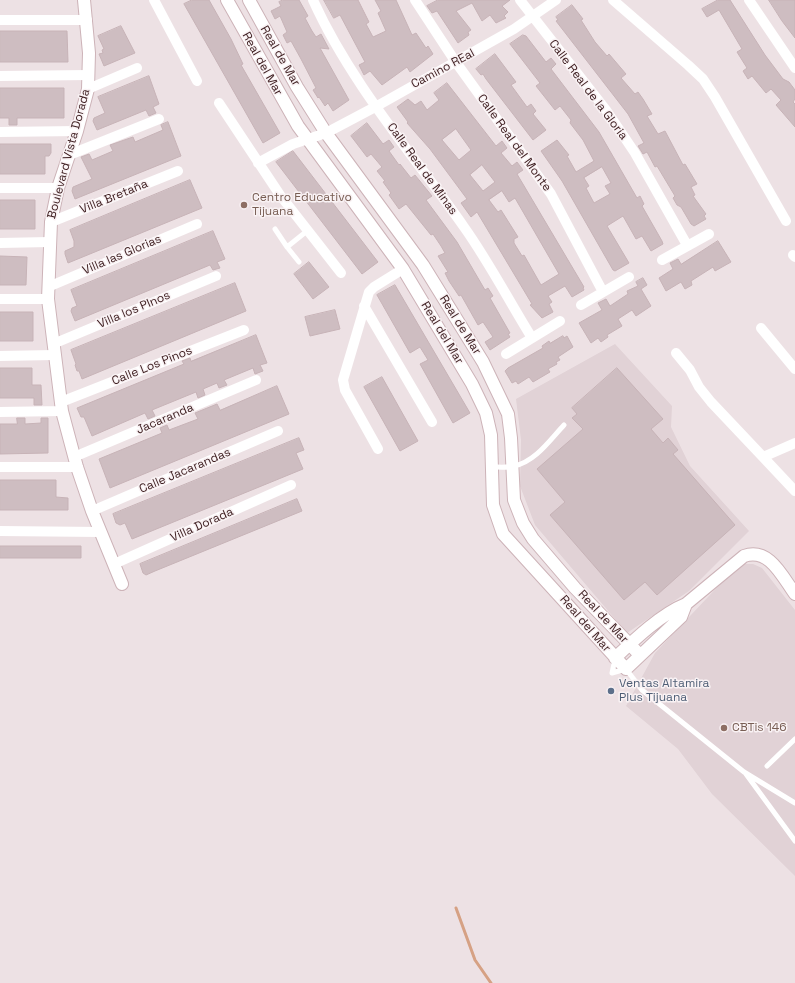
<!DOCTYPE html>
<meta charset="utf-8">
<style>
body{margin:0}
canvas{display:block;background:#ede1e4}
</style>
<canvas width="795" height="983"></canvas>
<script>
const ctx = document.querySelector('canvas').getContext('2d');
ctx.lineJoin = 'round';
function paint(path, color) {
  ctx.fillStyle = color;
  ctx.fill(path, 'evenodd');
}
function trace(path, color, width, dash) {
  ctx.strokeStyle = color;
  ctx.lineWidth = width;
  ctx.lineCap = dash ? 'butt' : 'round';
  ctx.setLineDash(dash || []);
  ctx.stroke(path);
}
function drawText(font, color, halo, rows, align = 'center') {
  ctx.font = font + ' "Space Grotesk",sans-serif';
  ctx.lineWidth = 3;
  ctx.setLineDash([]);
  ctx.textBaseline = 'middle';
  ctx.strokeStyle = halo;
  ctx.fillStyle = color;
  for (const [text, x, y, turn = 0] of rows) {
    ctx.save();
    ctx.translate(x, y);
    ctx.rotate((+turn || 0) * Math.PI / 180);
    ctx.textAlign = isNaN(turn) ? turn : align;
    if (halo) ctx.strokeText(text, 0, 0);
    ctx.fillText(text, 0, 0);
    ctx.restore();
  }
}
const built = new Path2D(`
 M615 344 672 406 671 427 690 466 749 531 689 591 627 633 535 525 520 486 521 440 516 399Z
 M743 564H753L762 568 795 610V876L712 794 678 749 626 706 655 653 725 579Z`);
const stream = new Path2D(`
 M456 908 475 960 491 983`);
const building = new Path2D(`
 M192 0H209L231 39 243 64 241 65 280 133 263 143 184 4Z
 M283 0H299L308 16 305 18 312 31 316 37 321 34 329 49 320 48 349 100 333 111 328 103 325 106 319 97 318 98 313 90 316 88 301 59 291 41 287 43 283 35 287 32 280 16 275 19 271 11 281 6 279 2Z
 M324 0H358L369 22 366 24 373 37 386 31 378 13 381 11 375 0H396L412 35 416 33 426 48 428 46 433 54 410 72 407 67 382 85 370 71 364 75 359 65 365 62 340 15 334 18Z
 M438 0H510L502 6 508 12 504 16 506 18 496 23 490 15 482 21 472 3 456 11 471 30 468 32 469 35 458 43 437 11 432 13 427 6Z
 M718 0H730L765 55 783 79 789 82 795 90V99L793 102 795 104V127L776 105 781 100 771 89 766 93 752 76 748 79 743 71 747 68 737 52 742 49 719 10 707 17 702 9Z
 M769 0H795V38L782 21Z
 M572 5 583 19 581 20 595 42 607 56 609 54 626 74 621 78 635 94 638 92 643 99 652 114 647 116 658 134 665 131 683 165 685 164 697 184 691 187 695 195 693 196 706 214 704 216 706 219 694 226 691 224 681 207 677 205 673 198 675 196 657 166 655 167 647 152 643 154 638 146 644 143 628 114 556 21 558 20 556 17Z
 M121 26 135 53 104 66 99 54 103 53 102 50 104 49 98 36Z
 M0 31H67L68 62H0Z
 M523 35 526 36 546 62 551 58 556 64 551 69 599 132 637 198 640 196 644 204 642 206 662 241 663 244 651 251 642 236 636 239 623 216 607 226 629 263 615 271 613 270 562 181 541 151 557 140 569 155 567 156 576 172 594 161 583 140 570 123 571 120 560 106 555 110 536 86 540 83 510 44ZM602 167 611 183 605 186 610 194 594 203 586 188 589 186 584 178Z
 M495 54 516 82 511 85 527 107 531 104 536 111 533 114 546 130 533 140 486 79 483 74 481 75 476 69Z
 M149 76 159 104 153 107 156 113 149 116 146 110 97 130 93 121 94 118 105 113 98 97Z
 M447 83 496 146 502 141 507 148 501 153 512 166 517 162 523 170 517 174 584 287 583 288 584 290 572 297 565 286 548 296 552 302 549 304 553 312 542 318 530 305 532 304 477 212 471 217 461 203 467 199 430 149 407 123 408 122 397 107 408 99 415 105 421 101 427 110 439 100 434 93ZM456 129 471 150 459 160 442 140ZM482 165 495 182 483 191 470 175ZM502 191 509 202 515 198 559 274 541 285 524 255 522 256 514 243V239L518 237 501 210 498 212 489 200Z
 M0 88H64V118H17V125H9V118H0Z
 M168 122 181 156 75 199 72 191 73 187 92 179 81 157 89 154 92 160 113 151 110 145 133 137 135 142 163 130 161 125Z
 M367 123 383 144 389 140 394 147 389 151 399 165 400 164 411 178 415 175 432 196 426 200 457 242 485 290 488 288 493 296 490 298 510 333 508 334 510 337 490 350 485 342 493 337 483 322 478 325 461 295 459 296 449 281 445 273 448 272 438 256 445 253 441 246 433 234 431 235 406 204 399 209 389 195 391 193 383 182 385 181 377 171 382 167 371 154 367 157 351 136Z
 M0 144H51V153L49 156H45V174H0Z
 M293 151 378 262 362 274 276 162Z
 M190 180 202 208 68 263 65 254V251L74 247V241L70 230Z
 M0 200H35V229H0Z
 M213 231 225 259 217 262 220 268 213 270 210 265 75 321 71 311 72 308 77 306 71 290Z
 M718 241 731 262 715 271 713 267 691 281 692 285 685 289 681 282 666 291 659 278 673 269 670 263 678 259 681 264Z
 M0 256 27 257 26 285H0Z
 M309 262 329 287 313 299 294 274Z
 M643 278 647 285 641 289 651 306 636 316 632 310 618 319 622 326 607 335 608 337 601 342 598 338 591 343 579 323 602 310 598 303 606 299 610 306 628 294 627 291 638 286 636 282Z
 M235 283 246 311 82 379 79 371H77L75 365 76 364 71 350Z
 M395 285 470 413 453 423 420 364 428 360 420 347 410 353 377 295Z
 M335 310 340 329 310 336 305 317Z
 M0 312H33V341H0Z
 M256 335 267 363 260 365 263 371 255 374 253 368 224 380 227 385 219 388 217 383 203 389 205 395 198 398 196 392 152 410 155 416 148 419 145 413 92 436 84 417H81L77 408 184 364 182 361 190 358 191 361Z
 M563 336 564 338 567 336 573 347 558 357 560 360 556 362 557 364 548 369 550 372 533 382 529 377 518 384 516 381 512 383 505 371 508 368 543 348 542 346 549 341 550 343Z
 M0 368H32V385H41L42 405H34V398H0Z
 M617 368 663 419 651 429 663 443 668 438 678 450 673 454 735 525 657 595 645 582 624 600 550 515 565 502 537 469 583 429 572 418 577 414 572 408Z
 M382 377 418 441 400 451 364 387Z
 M277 386 289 414 110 488 99 459 162 433 160 428 167 425 169 430 198 419 195 413 217 404 220 410Z
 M17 418H25V424L41 423V418H48V453L0 454V424H17Z
 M299 438 304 450 296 453 303 469 132 539 125 523 120 525 116 523 113 514Z
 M0 480H56V497L68 498V510H0Z
 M297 499 302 511 155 571 146 575 143 573 140 564Z
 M0 546H81V558H0Z`);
const lane = new Path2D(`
 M275 229 287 247 307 231
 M287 247 299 262
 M492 467C499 467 507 468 514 466 535 462 550 440 564 425
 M615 659 612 673 626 669 642 690 744 772 795 803
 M767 766 795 739
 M746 774 795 841`);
const street = new Path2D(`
 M154 0 197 81
 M313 0C350 82 412 153 464 227 489 262 509 301 532 338
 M415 0 455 61 551 194 603 292
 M520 0 606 110 635 153 687 245
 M613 0 688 65 703 79 715 97 786 221
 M749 0 795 68
 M0 20H87
 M0 76 89 75
 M88 89 137 68
 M219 103 280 195 341 273
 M0 132 77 131
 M69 155 159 119
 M258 163 293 144 326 133 377 106 514 29 556 0
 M0 188H58
 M51 222 178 171
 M0 243 49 242
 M793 255 795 257
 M662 260 709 234
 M48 287 197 224
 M0 299H48
 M581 305 629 277
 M364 306 432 422
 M761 328 795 369
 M53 344 216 276
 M676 353 690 370 699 387 711 402 763 457 795 443
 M506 354 560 321
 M0 356 54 355
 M61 402 244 330
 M0 412 62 411
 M378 449 345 390 343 380 369 292 374 287 403 269
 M74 457 256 380
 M763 457 795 491
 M0 467H77
 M92 511 278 431
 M0 531 100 532
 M114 564 291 485`);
const secondary = new Path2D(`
 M84 0 89 53 88 89 77 131 58 188 51 222 48 299 62 411 77 467 92 511 122 584
 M227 0 298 126 403 269 472 384 486 413 491 435 493 505 503 534 626 669 681 617 686 604
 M249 0 297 87 326 133 423 265 483 362 508 414 511 438 514 500 523 523 533 539 575 588 640 655
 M615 658C634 640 661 614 686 604L744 556C769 547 782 576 795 594`);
const markers = [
 [244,205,4,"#8d6e63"],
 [611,691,4,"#5c6f8a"],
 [724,728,4,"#8d6e63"]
];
const streetNames = [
 ["Real de Mar",280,56,60],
 ["Real del Mar",262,64,61],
 ["Camino REal",443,69,-28],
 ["Calle Real de la Gloria",588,90,53],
 ["Calle Real del Monte",514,143,54],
 ["Boulevard Vista Dorada",69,154,-75],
 ["Calle Real de Minas",422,169,54],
 ["Villa Bretaña",114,197,-22],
 ["Villa las Glorias",122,255,-23],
 ["Villa los PInos",134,310,-23],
 ["Real de Mar",460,325,58],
 ["Real del Mar",442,333,59],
 ["Calle Los Pinos",152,366,-22],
 ["Jacaranda",165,419,-23],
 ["Calle Jacarandas",185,471,-23],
 ["Villa Dorada",202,525,-24],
 ["Real de Mar",603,617,47],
 ["Real del Mar",585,624,49]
];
const educationNames = [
 ["Centro Educativo",252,198],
 ["Tijuana",252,212],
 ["CBTis 146",732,728]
];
const serviceNames = [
 ["Ventas Altamira",619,684],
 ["Plus Tijuana",619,698]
];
paint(built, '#e1d2d6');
trace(stream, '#d6a184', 3);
paint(building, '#cebdc1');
trace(building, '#c7b3b7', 1);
trace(secondary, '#cdb3b8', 14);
trace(lane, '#fff', 5);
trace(street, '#fff', 10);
trace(secondary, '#fff', 12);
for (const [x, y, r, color] of markers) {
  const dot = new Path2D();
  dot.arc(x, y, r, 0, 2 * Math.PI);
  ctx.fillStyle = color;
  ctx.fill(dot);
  trace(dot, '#f9f2f4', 1.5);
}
drawText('12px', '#3f2022', '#f9f2f4', streetNames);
drawText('12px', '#785e54', '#f9f2f4', educationNames, 'left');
drawText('12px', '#4e5e75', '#f9f2f4', serviceNames, 'left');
</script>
